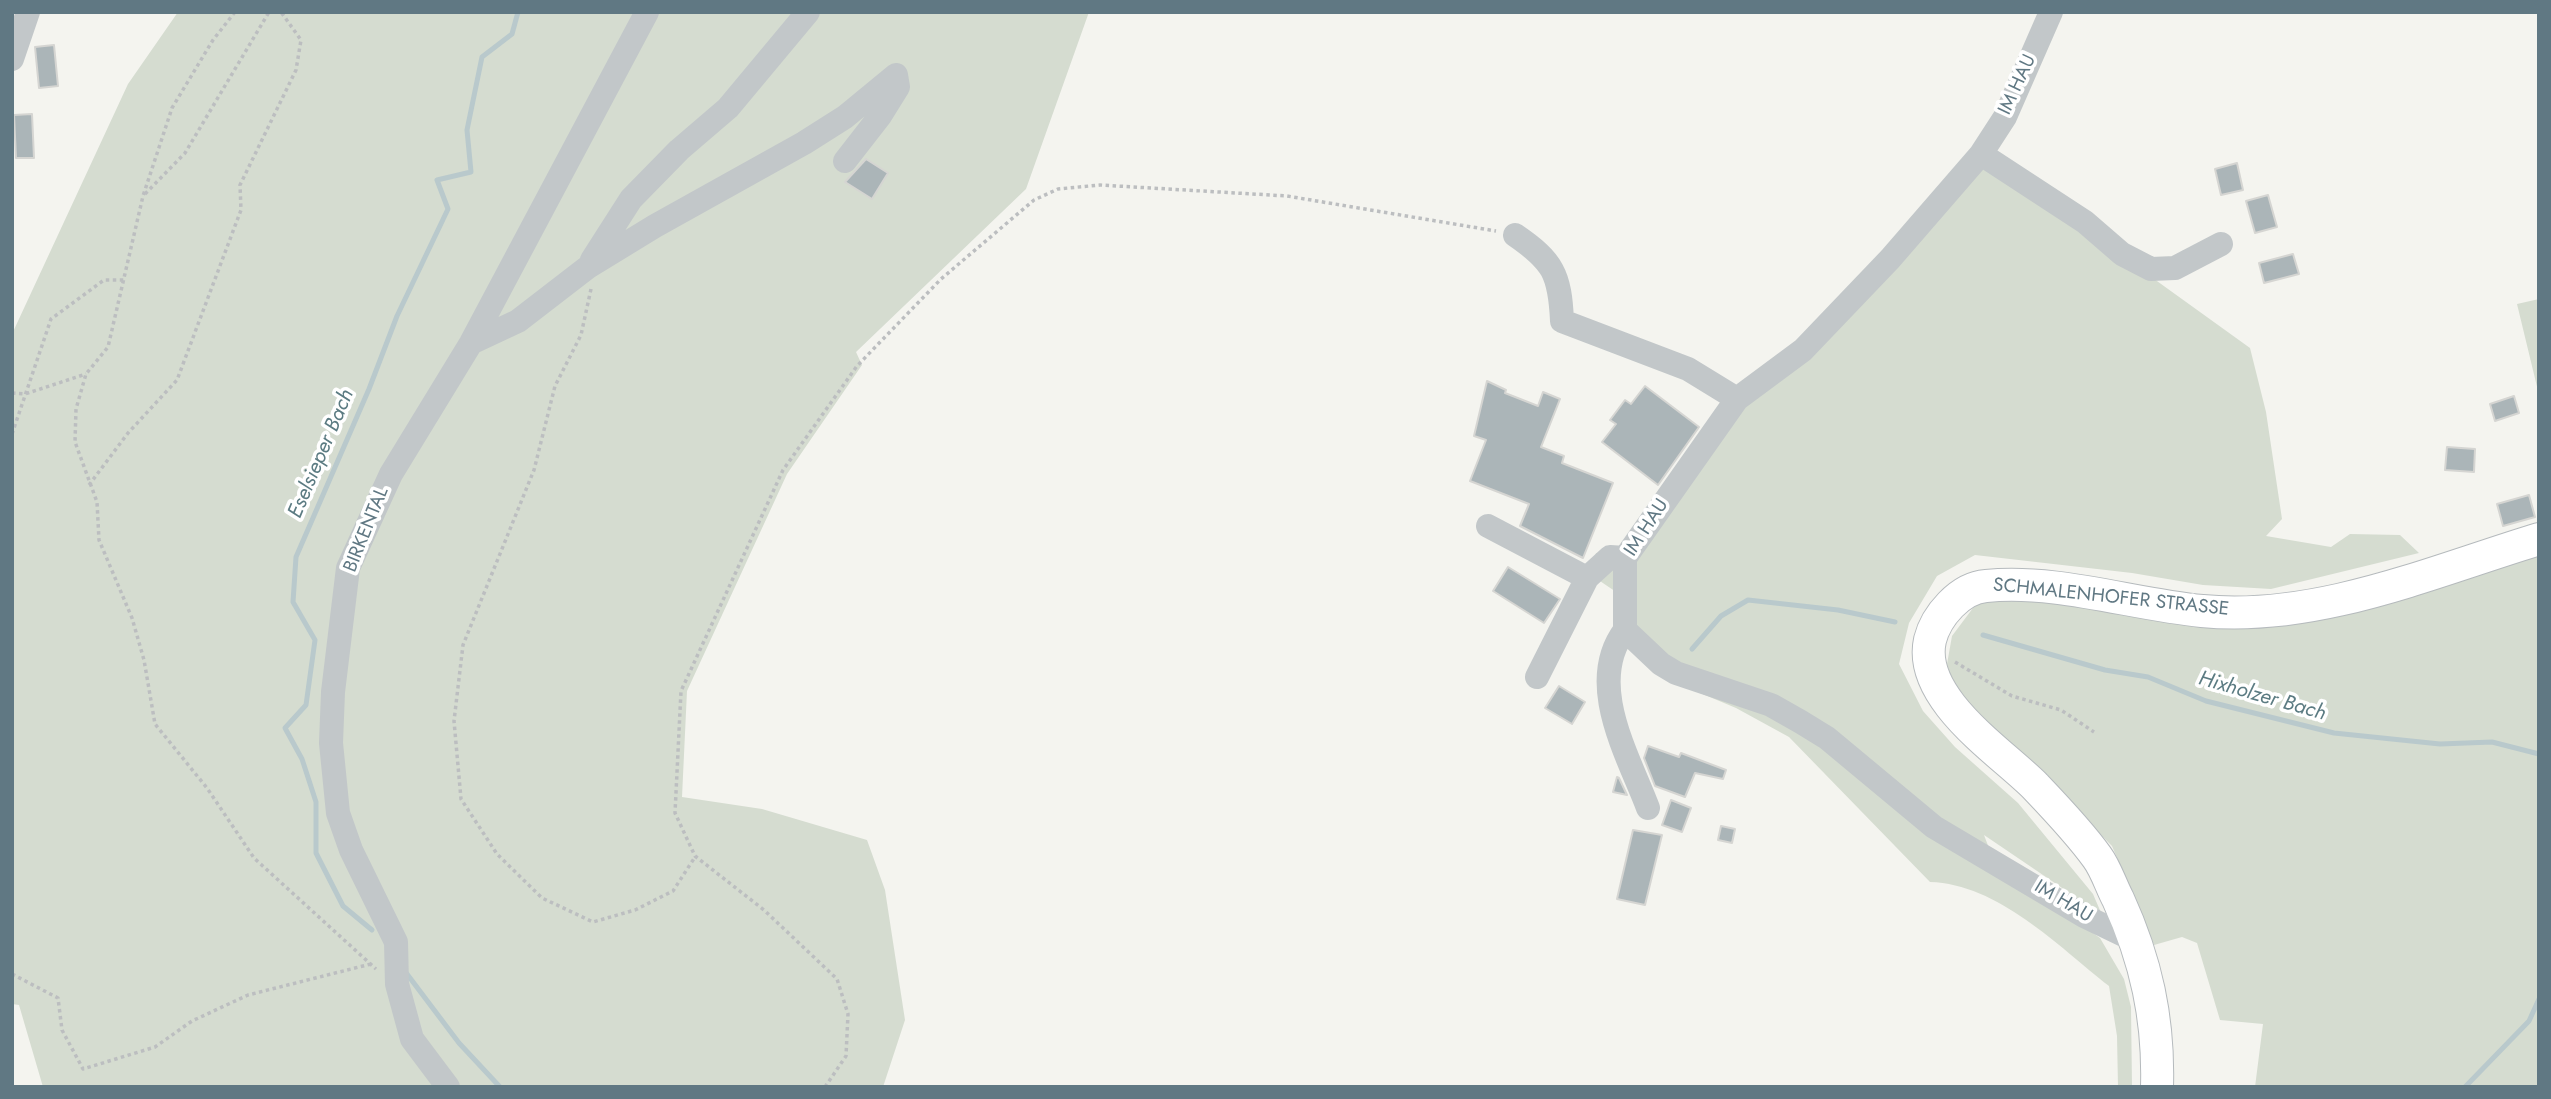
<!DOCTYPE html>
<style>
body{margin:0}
#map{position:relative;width:2551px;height:1099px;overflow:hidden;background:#f4f4ef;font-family:Jost,sans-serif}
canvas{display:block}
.frame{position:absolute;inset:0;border:14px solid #607883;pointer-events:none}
</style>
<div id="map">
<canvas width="2551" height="1099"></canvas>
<div class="frame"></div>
</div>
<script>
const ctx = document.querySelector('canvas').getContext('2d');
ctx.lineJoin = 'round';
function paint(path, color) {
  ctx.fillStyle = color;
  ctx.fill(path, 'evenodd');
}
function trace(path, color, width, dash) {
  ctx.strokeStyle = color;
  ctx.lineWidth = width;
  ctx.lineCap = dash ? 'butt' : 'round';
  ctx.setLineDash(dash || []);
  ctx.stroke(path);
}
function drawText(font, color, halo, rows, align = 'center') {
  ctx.font = font + ' Jost,sans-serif';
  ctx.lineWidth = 7;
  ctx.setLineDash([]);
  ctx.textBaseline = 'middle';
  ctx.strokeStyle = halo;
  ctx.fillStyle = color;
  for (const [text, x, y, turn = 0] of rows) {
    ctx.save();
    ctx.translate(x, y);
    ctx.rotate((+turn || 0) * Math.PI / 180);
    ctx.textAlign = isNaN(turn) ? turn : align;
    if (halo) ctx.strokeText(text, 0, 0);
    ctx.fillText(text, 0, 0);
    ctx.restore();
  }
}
const green = new Path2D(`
 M178 12H1089L1026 189 856 352 862 365 787 474 687 691 682 797 762 809 867 840 885 890 905 1020 883 1087H43L19 1005 12 1004V334L128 84Z
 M1977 163 2118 253 2250 348 2266 412 2282 519 2266 536 2331 547 2350 534 2400 535 2419 553 2271 589 2203 585 2132 573 1975 555 1937 576 1909 623 1899 664 1923 711 1955 747 2018 803 2093 894 2102 915 1984 835 1995 864 2100 938 2124 979 2131 1007 2132 1087H2118L2117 1036 2109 986C2058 946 1998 884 1930 882L1789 737 1736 708 1674 682 1615 620 1631 602 1591 575 1596 553 1625 557 1732 411Z
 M2539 299V395L2517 304Z
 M2539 551V1087H2255L2263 1024 2220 1020 2197 943 2182 937 2154 945 2112 846 1954 688 1947 664 1952 636 1973 608 1989 596H2041L2204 622Z`);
const stream = new Path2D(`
 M1983 635 2105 670 2148 677 2206 701 2334 733 2440 744 2492 742 2539 754
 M1692 649 1721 616 1748 600 1838 610 1895 622
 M372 930 343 906 316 853V802L302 759 285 728 306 705 315 640 293 602 296 557 369 389 397 316 448 209 437 180 471 172 467 130 482 57 512 34 518 12
 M407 974 459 1043 500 1087
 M2465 1087 2529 1021 2539 999`);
const building = new Path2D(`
 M54 45 58 86 39 88 35 47Z
 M32 114 34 158H16L14 115Z
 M866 159 888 173 872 199 845 182Z
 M2237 163 2243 190 2221 195 2215 169Z
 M2268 195 2277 227 2255 233 2246 201Z
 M2293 254 2299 274 2264 283 2259 263Z
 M1487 381 1506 390 1505 393 1538 406 1543 392 1560 399 1541 447 1564 456 1562 463 1613 483 1583 558 1520 526 1529 504 1470 481 1486 440 1474 436Z
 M1645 386 1699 427 1658 485 1602 442 1616 424 1610 420 1625 400 1631 404Z
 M2514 396 2519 413 2495 421 2490 404Z
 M2447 447 2475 449 2474 472 2445 470Z
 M2529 495 2535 517 2503 526 2497 504Z
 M1508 567 1560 599 1544 623 1493 591Z
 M1559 686 1585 702 1572 724 1545 708Z
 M1648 746 1679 757 1681 753 1726 770 1723 779 1695 773 1685 797 1655 786 1644 758Z
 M1617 777 1619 778 1627 795 1613 792Z
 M1671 800 1691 808 1682 832 1662 825Z
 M1721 826 1735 829 1732 843 1718 840Z
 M1633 830 1662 835 1645 905 1617 899Z`);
const path = new Path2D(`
 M235 12 213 40 172 108 143 196 108 347 86 374 76 409 75 442 97 502 99 540 132 618 144 660 155 724 207 788 254 858 376 969
 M145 194 185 153 269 12
 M591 289 581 335 555 386 534 470 463 645 454 721 461 799 497 854 542 898 593 922 635 910 673 891 695 857
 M12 393 25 394 86 374
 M12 434 51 319 104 280H125
 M89 485 128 433 177 380 241 210 240 185 296 70 301 40 281 12
 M1955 662 2012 696 2061 710 2094 732
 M12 974 58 998 62 1030 83 1069 155 1047 192 1021 248 995 371 964
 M825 1087 846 1056 848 1014 837 979 764 910 695 856 675 813 681 691 783 470 857 366 941 279 1034 200 1058 189 1100 185 1287 196 1496 231`);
const minor = new Path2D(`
 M2051 12 2005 117 1981 154 1890 259 1803 350 1737 399 1625 558V630L1661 664 1676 673 1771 705 1801 722 1827 738 1934 827 2084 916 2138 942
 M12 59 28 12
 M1981 154 2085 222 2122 254 2151 269 2175 268 2221 244
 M1515 235C1553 261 1560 274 1562 321L1688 369 1737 399
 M592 260 631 199 679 150 728 108 808 12
 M471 343 518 321 588 267 655 226 804 143 845 117 896 75 898 87 880 116 845 161
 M1488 526 1587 578
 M1625 630C1585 683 1628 755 1648 808
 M1537 677 1587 578 1610 557 1625 558
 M448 1087 412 1039 397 984 396 942 351 850 338 813 331 743 333 692 348 568 391 474 471 343 647 12`);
const major = new Path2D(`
 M2157 1087C2159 1019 2146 960 2118 899 2111 886 2106 869 2097 857 2079 832 2056 808 2035 786 2000 751 1917 698 1930 640 1936 616 1960 588 1986 586 2057 579 2131 604 2202 611 2316 622 2431 572 2539 539`);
const streetNames = [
 ["IM HAU",2018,85,-65],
 ["IM HAU",1647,528,-57],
 ["BIRKENTAL",367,530,-68],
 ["SCHMALENHOFER STRASSE",2111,598,6],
 ["IM HAU",2063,902,31]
];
const waterNames = [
 ["Eselsieper Bach",322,454,-67],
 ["Hixholzer Bach",2262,697,16]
];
paint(green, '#d5dcd0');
trace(stream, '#b9c9cc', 5);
paint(building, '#abb5b8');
trace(building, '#d5d5d2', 2);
trace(major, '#b5babd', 34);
trace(path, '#bcbec0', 3.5, [3.5, 3.5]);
trace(minor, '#c2c7c9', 24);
trace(major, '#fff', 32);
drawText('19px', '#607883', '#fff', streetNames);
drawText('italic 21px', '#5b7b82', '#fff', waterNames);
</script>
